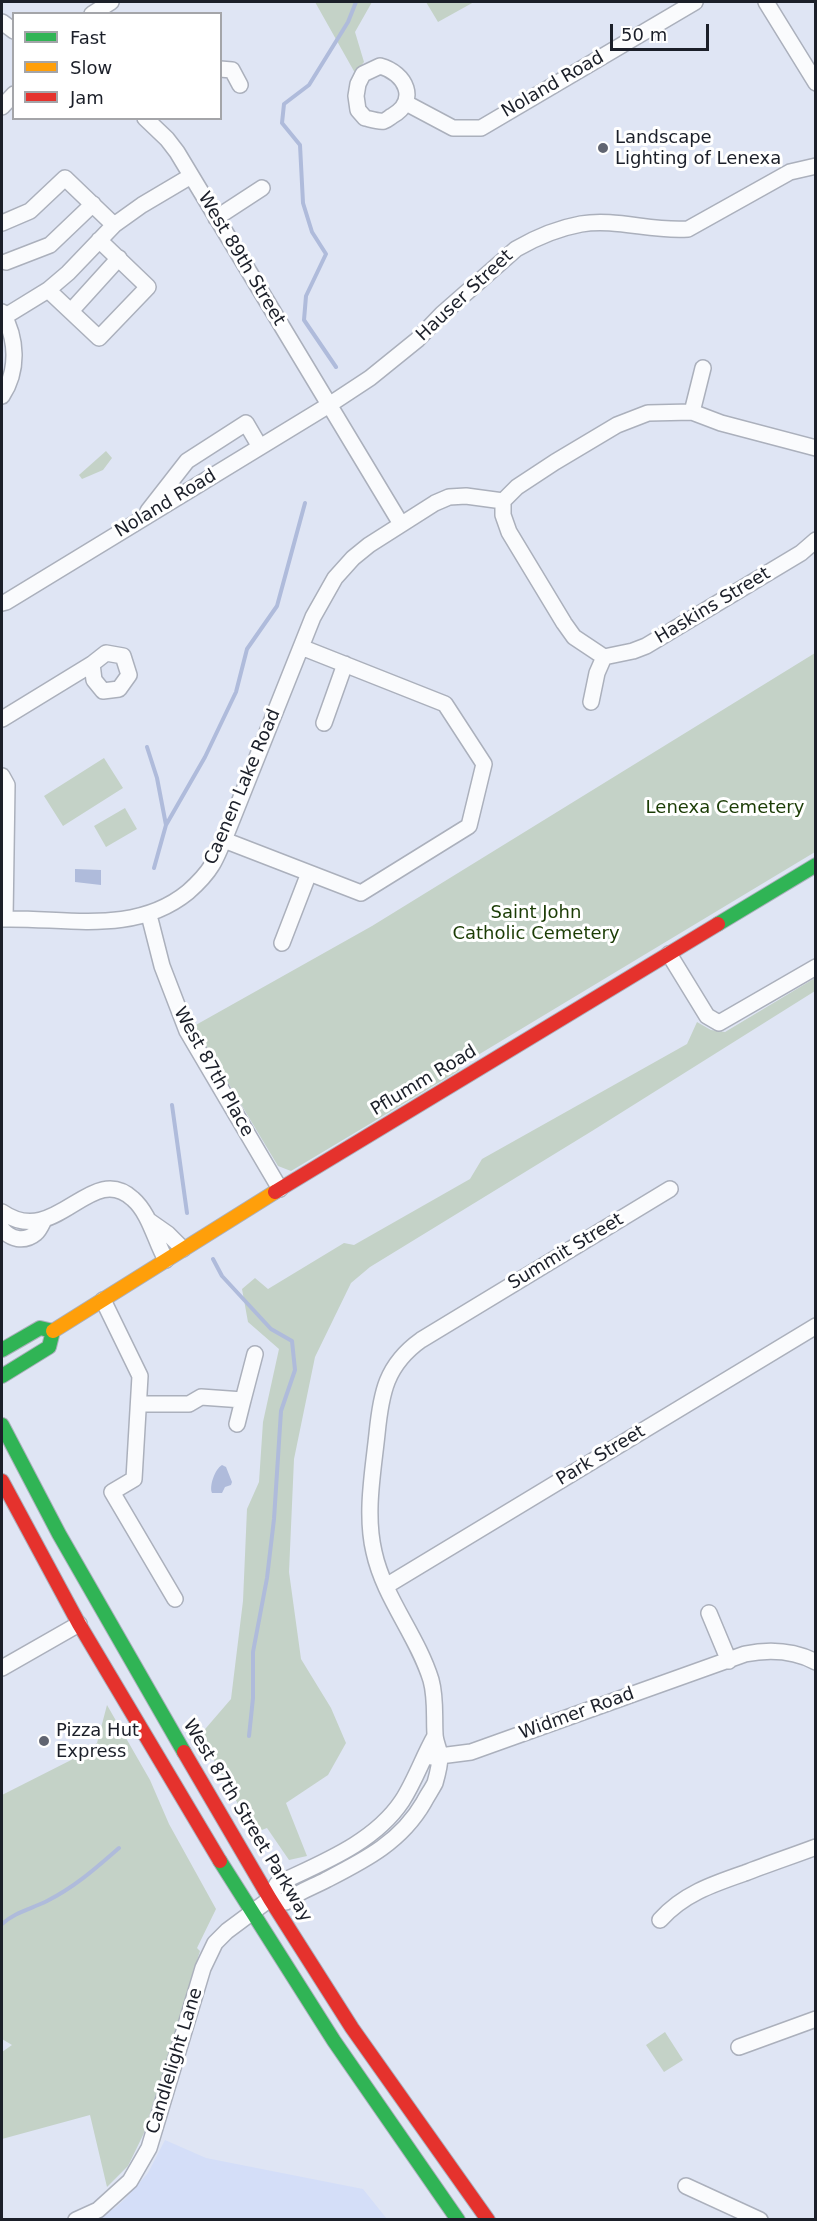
<!DOCTYPE html>
<style>
body{margin:0}
#map{position:relative;width:817px;height:2221px;overflow:hidden;background:#dfe5f4;font-family:"DejaVu Sans",sans-serif}
canvas{display:block}
.frame{position:absolute;inset:0;border:3px solid #1b1f29;pointer-events:none}
.legend{position:absolute;left:12px;top:12px;width:210px;height:108px;box-sizing:border-box;background:#fff;border:2px solid #a4a5a9;margin:0;padding:8px 10px;list-style:none;font-size:18px;color:#1b1f29}
.legend li{display:flex;align-items:center;gap:12px;height:30px}
.legend b{width:30px;border:2px solid #a4a5a9}
.scale{position:absolute;left:610px;top:24px;width:99px;height:27px;box-sizing:border-box;border:3px solid #1b1f29;border-top:0;padding-left:8px;font-size:18px;line-height:21px;white-space:nowrap;color:#1b1f29;-webkit-text-stroke:4px #fff;paint-order:stroke}
</style>
<div id="map">
<canvas width="817" height="2221"></canvas>
<div class="frame"></div>
<ul class="legend">
<li><b style="height:8px;background:#30b455"></b>Fast</li>
<li><b style="height:8px;background:#ff9f0a"></b>Slow</li>
<li><b style="height:8px;background:#e5322d"></b>Jam</li>
</ul>
<div class="scale">50 m</div>
</div>
<script>
const ctx = document.querySelector('canvas').getContext('2d');
ctx.lineJoin = 'round';
function paint(path, color) {
  ctx.fillStyle = color;
  ctx.fill(path, 'evenodd');
}
function trace(path, color, width, dash) {
  ctx.strokeStyle = color;
  ctx.lineWidth = width;
  ctx.lineCap = dash ? 'butt' : 'round';
  ctx.setLineDash(dash || []);
  ctx.stroke(path);
}
function drawText(font, color, halo, rows, align = 'center') {
  ctx.font = font + ' "DejaVu Sans",sans-serif';
  ctx.lineWidth = 6;
  ctx.setLineDash([]);
  ctx.textBaseline = 'middle';
  ctx.strokeStyle = halo;
  ctx.fillStyle = color;
  for (const [text, x, y, turn = 0] of rows) {
    ctx.save();
    ctx.translate(x, y);
    ctx.rotate((+turn || 0) * Math.PI / 180);
    ctx.textAlign = isNaN(turn) ? turn : align;
    if (halo) ctx.strokeText(text, 0, 0);
    ctx.fillText(text, 0, 0);
    ctx.restore();
  }
}
const built = new Path2D(`
 M165 2140 206 2158 363 2189 387 2219 93 2220 115 2208 125 2199 148 2173Z`);
const green = new Path2D(`
 M315 2H372L355 32 364 62 355 73Z
 M426 2H474L438 22Z
 M106 451 112 458 103 470 82 479 79 475Z
 M815 653V852L458 1067 460 1070 291 1171 278 1166 194 1026 372 926Z
 M104 758 123 788 63 826 44 796Z
 M125 808 137 829 106 847 94 826Z
 M815 978V991L592 1131 370 1267 351 1283 315 1357 294 1459 289 1572 301 1659 331 1708 346 1743 328 1775 286 1803 307 1856 289 1860 267 1828 254 1833 200 1735 231 1699 243 1601 247 1509 259 1482 263 1422 279 1349 248 1322 242 1289 255 1278 268 1289 344 1243 354 1245 470 1179 482 1159 687 1044 697 1022 711 1030 725 1032Z
 M107 1705 150 1780 169 1824 216 1909 197 1948 200 1951 144 2133 128 2166 107 2187 90 2115 2 2139V2052L12 2045 2 2039V1795L81 1755 97 1743Z
 M665 2032 683 2060 664 2072 646 2045Z`);
const water = new Path2D(`
 M75 869 101 870V885L75 882Z
 M222 1465 226 1467 232 1482 231 1485 225 1487 222 1493H212C209 1486 215 1469 222 1465Z`);
const stream = new Path2D(`
 M336 367 304 320 306 296 326 254 312 232 303 203 300 145 282 123 284 104 309 85 348 22 356 2
 M147 747 157 778 166 825
 M154 868 166 825 205 757 236 692 247 649 277 606 305 503
 M172 1105 187 1213
 M213 1259 222 1276 271 1329 292 1341 295 1370 281 1411 274 1519 267 1578 253 1652V1698L249 1736
 M2 1924C15 1912 31 1909 47 1901 75 1887 96 1868 119 1848`);
const street = new Path2D(`
 M766 2 816 83
 M92 14 111 2
 M2 22 14 31
 M380 66C406 73 419 101 392 116 389 118 387 120 384 121 378 122 370 119 365 118L358 110 356 96 358 84 363 74Z
 M220 69 232 70 240 85
 M406 103 453 128H481L695 2
 M2 107 14 94
 M145 118 167 139 177 152 401 524
 M216 218 262 188
 M2 223 30 211 65 178 114 225
 M6 262 50 245 93 204
 M48 290 99 338 148 287 99 240
 M71 311 119 258
 M2 312C17 338 19 370 2 396
 M4 317 48 290 68 273 114 225 142 205 191 176
 M692 412 703 368
 M503 501 517 487 555 462 617 425 648 413 692 412 721 423 816 448
 M503 501V515L509 532 564 623 574 637 604 657
 M148 511 187 461 246 423 260 447
 M2 603 6 602 329 405 370 378 417 340 442 314 516 249C535 238 559 228 581 224 616 218 652 232 688 229L790 172 816 166
 M604 657 633 651 646 646 801 553 816 540
 M591 702 597 673 604 657
 M2 719 92 664 106 653 123 656 129 675 119 689 103 691 94 680 92 664
 M324 723 345 664
 M2 776 7 785 5 919
 M224 840 361 893 469 826 484 764 445 704 301 647
 M149 915 162 966 187 1031 280 1189
 M2 919C65 917 134 936 188 892 197 884 206 875 212 865 217 857 220 848 224 840L313 617 335 578 353 558 369 545 435 503 449 497 466 496 503 501
 M282 943 309 873
 M669 954 707 1016 719 1023 816 967
 M2 1212C56 1250 91 1160 133 1199 150 1214 155 1241 166 1260
 M148 1220 168 1234 183 1249
 M2 1229C10 1239 24 1243 36 1233 39 1231 42 1224 44 1220
 M103 1300 140 1376 134 1479 112 1492 175 1599
 M139 1404H189L201 1397 243 1400 255 1354
 M237 1424 243 1400
 M386 1586 816 1326
 M709 1613 729 1661
 M2 1668 79 1624
 M432 1757 471 1752 745 1654C770 1649 793 1650 816 1662
 M270 1899 286 1902C297 1892 313 1887 326 1880 365 1860 401 1842 424 1802 427 1796 432 1789 435 1783 437 1776 440 1763 440 1756 439 1748 435 1741 435 1734 434 1715 436 1698 431 1680 417 1635 384 1598 374 1552 365 1514 373 1472 377 1434 381 1393 386 1365 421 1340L670 1189
 M660 1920C683 1894 713 1884 745 1873 768 1864 792 1856 816 1847
 M739 2047 816 2019
 M686 2186 760 2220
 M76 2220 98 2210 130 2181 149 2148 203 1968 215 1943 227 1931 270 1899 277 1884C321 1863 374 1843 402 1801 415 1781 423 1757 435 1736`);
const fast = new Path2D(`
 M718 924 816 865
 M2 1350 40 1328 53 1331
 M2 1376 49 1347 53 1331
 M2 1425 59 1534 184 1752
 M220 1861 334 2041 458 2220`);
const slow = new Path2D(`
 M53 1331 275 1192`);
const jam = new Path2D(`
 M275 1192 718 924
 M2 1481 79 1624 220 1861
 M184 1752 270 1899 352 2028 488 2220`);
const markers = [
 [603,148,6,"#606470"],
 [44,1741,6,"#606470"]
];
const streetNames = [
 ["Noland Road",553,85,-30],
 ["West 89th Street",241,259,59],
 ["Hauser Street",465,296,-43],
 ["Noland Road",166,504,-31],
 ["Haskins Street",713,606,-31],
 ["Caenen Lake Road",243,787,-67],
 ["West 87th Place",213,1072,61],
 ["Pflumm Road",424,1081,-31],
 ["Summit Street",566,1252,-31],
 ["Park Street",601,1456,-31],
 ["Widmer Road",577,1714,-20],
 ["West 87th Street Parkway",247,1821,59],
 ["Candlelight Lane",175,2061,-73]
];
const poiNames = [
 ["Landscape",615,138],
 ["Lighting of Lenexa",615,159],
 ["Pizza Hut",56,1731],
 ["Express",56,1752]
];
const parkNames = [
 ["Lenexa Cemetery",725,808],
 ["Saint John",536,913],
 ["Catholic Cemetery",536,934]
];
paint(built, '#d4def8');
paint(green, '#c4d2c7');
paint(water, '#afbbdb');
trace(stream, '#afbbdb', 4);
trace(street, '#abb0bc', 18);
trace(fast, '#abb0bc', 16);
trace(slow, '#abb0bc', 16);
trace(jam, '#abb0bc', 16);
trace(street, '#fafbfd', 15);
trace(fast, '#30b455', 14);
trace(slow, '#ff9f0a', 14);
trace(jam, '#e5322d', 14);
for (const [x, y, r, color] of markers) {
  const dot = new Path2D();
  dot.arc(x, y, r, 0, 2 * Math.PI);
  ctx.fillStyle = color;
  ctx.fill(dot);
  trace(dot, '#fff', 2);
}
drawText('18px', '#1b1f29', '#fff', streetNames);
drawText('18px', '#1b1f29', '#fff', poiNames, 'left');
drawText('18px', '#1b3c05', '#fff', parkNames);
</script>
